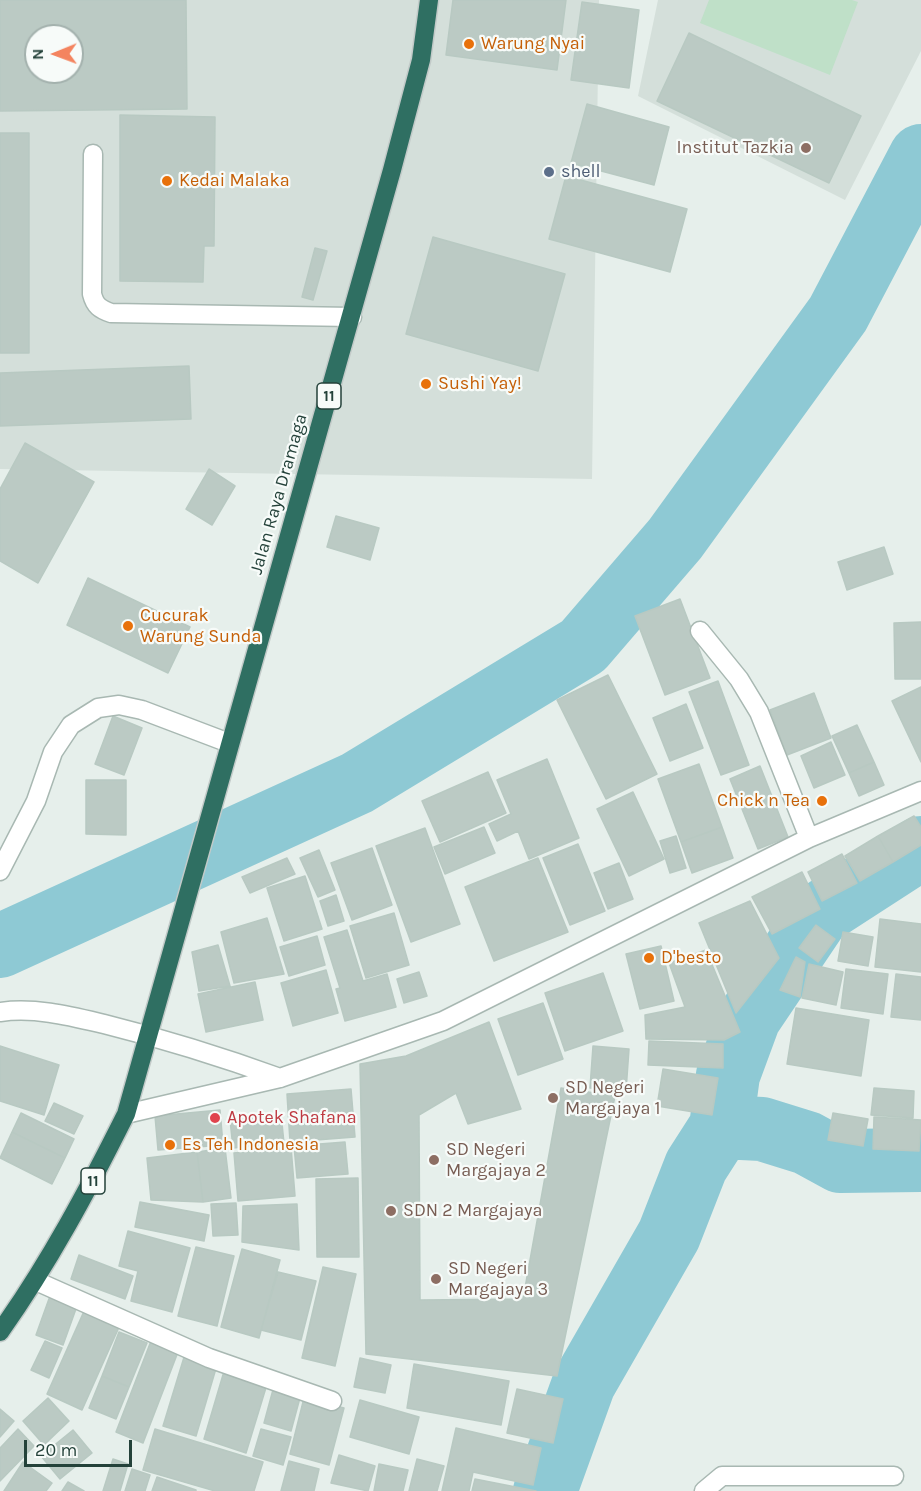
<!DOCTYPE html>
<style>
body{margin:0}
#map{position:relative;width:921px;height:1491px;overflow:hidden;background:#e6efeb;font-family:Karla,sans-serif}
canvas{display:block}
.north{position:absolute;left:24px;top:24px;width:60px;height:60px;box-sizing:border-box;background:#f7fbf9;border:2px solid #a3b1ad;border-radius:50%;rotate:269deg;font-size:16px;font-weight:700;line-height:24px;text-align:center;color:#24423a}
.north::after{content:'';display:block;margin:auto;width:21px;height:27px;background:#f4845f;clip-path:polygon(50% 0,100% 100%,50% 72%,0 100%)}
.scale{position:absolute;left:24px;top:1440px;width:108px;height:27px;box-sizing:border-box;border:3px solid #24423a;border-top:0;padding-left:8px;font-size:18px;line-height:21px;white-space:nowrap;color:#24423a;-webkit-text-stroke:4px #f7fbf9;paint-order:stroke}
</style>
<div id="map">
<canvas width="921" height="1491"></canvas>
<div class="north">N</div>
<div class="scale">20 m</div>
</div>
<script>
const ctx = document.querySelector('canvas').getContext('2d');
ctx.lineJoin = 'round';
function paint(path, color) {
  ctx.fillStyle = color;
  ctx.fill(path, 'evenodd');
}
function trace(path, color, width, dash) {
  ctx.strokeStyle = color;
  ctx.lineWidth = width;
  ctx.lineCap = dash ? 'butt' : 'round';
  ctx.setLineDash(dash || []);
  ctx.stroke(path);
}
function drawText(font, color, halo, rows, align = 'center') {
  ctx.font = font + ' Karla,sans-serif';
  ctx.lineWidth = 4.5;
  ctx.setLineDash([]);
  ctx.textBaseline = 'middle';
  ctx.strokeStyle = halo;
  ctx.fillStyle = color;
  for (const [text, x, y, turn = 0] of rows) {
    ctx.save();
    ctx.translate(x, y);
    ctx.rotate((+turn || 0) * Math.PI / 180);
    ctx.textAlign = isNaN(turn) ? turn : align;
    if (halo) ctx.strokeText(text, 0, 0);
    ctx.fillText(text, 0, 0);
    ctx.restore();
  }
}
const built = new Path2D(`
 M0 0H599L592 479 0 469ZM36 36H72V72H36Z
 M658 0H921V51L845 200 638 96Z`);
const green = new Path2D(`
 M709 0H852L858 2 830 75 700 23Z`);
const river = new Path2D(`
 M0 946 357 783 583 646 675 539 838 314 921 156
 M721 1127 728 1075 749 1018 819 914 921 848
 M545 1491 584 1383 669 1235 696 1166 721 1127 762 1129 807 1143 840 1161 921 1160`);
const building = new Path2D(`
 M0 0H186L187 109 0 111ZM36 36H72V72H36Z
 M453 0H566L557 70 446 55Z
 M582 2 639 10 629 88 571 80Z
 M689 33 861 116 829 183 657 101Z
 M587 104 669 127 654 185 571 163Z
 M120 115 215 117 214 246H204L203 282 120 281Z
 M0 133H29V353H0Z
 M566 176 687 209 670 272 549 239Z
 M433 237 565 274 538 371 406 334Z
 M315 248 327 251 313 300 302 297Z
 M189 366 191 419 0 426V373Z
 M25 443 94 482 38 583 0 561V489Z
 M209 469 235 486 212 525 186 509Z
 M336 516 379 528 370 560 327 547Z
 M884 547 893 574 847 590 838 562Z
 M88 578 190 627 168 673 67 625Z
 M680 599 710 678 665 695 635 616Z
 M921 622V679H895L894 623Z
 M608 675 657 774 606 799 557 700Z
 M718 681 749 765 721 775 689 692Z
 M921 687V762L892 701Z
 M814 693 831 738 787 755 770 710Z
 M686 704 703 748 670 761 653 718Z
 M113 716 142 728 124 775 95 764Z
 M857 725 874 762 849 773 832 736Z
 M831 742 845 775 814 788 801 756Z
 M547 759 579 838 529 859 518 831 497 841 489 824 511 814 497 780Z
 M874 762 884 785 859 796 849 773Z
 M699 764 722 827 681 842 658 779Z
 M760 766 788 837 758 849 730 779Z
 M488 772 506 813 440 842 422 801Z
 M86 780H126V835L86 834Z
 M633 792 664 859 629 876 597 809Z
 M914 816 921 827V845L893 862 878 836Z
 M484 827 495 853 445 874 434 847Z
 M722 827 733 858 692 873 681 842Z
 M425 828 460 924 411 942 376 846Z
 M676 836 686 868 670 873 660 841Z
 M878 836 893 862 860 881 845 856Z
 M578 844 605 911 570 925 543 858Z
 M372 848 392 905 352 920 331 863Z
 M319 850 335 890 318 897 300 858Z
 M842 854 857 883 822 901 808 872Z
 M287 858 295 874 250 893 242 877Z
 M538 858 568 932 494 961 465 887Z
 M619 863 633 899 608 909 594 873Z
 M802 872 820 909 772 934 752 897Z
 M305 876 322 929 284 941 267 888Z
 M336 895 344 921 328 926 320 901Z
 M750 901 779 958 736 1013 699 923Z
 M394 913 409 965 366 978 350 926Z
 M267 918 284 974 234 983 221 932Z
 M880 919 921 924V972L875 967Z
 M816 925 835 939 818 962 799 948Z
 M347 930 363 981 387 974 396 1007 345 1021 336 989 340 988 324 937Z
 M843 932 873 937 868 966 838 961Z
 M317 936 325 965 289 976 280 947Z
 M218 945 230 986 199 991 192 952Z
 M661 946 674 1001 640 1009 626 954Z
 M706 950 740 1032 724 1040 646 1039 645 1015 685 1007 669 963Z
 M796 957 805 962 800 997 780 990Z
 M809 964 843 972 836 1005 802 998Z
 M846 969 888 974 883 1014 841 1008Z
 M326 970 338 1013 293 1026 281 983Z
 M419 972 427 996 404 1003 397 979Z
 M603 973 623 1031 565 1051 545 993Z
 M896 974 921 977V1020L891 1017Z
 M255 982 263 1020 206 1032 198 994Z
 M543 1003 563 1059 518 1075 498 1019Z
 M796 1008 869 1020 861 1076 787 1064Z
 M489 1022 521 1109 468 1124 456 1093 419 1115 420 1300 523 1299 561 1088 615 1096 557 1376 366 1354 360 1064 406 1056Z
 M649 1041 723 1044V1068L648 1065Z
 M0 1046 59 1065 44 1115 0 1101Z
 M593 1046 629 1049 626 1091 590 1088Z
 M663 1069 718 1078 712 1115 657 1106Z
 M874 1088 914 1091 913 1118 871 1115Z
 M351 1089 355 1137 290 1142 287 1094Z
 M54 1103 83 1116 74 1134 45 1121Z
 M220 1110 223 1145 158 1150 155 1116Z
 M21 1113 74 1139 65 1158 12 1132Z
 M833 1113 868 1119 863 1146 828 1140Z
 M281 1114 284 1143 233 1148 230 1120Z
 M874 1117 921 1120 919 1151 873 1149Z
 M12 1132 65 1158 52 1184 0 1158Z
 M345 1142 348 1174 297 1178 294 1146Z
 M291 1147 295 1196 238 1201 234 1153Z
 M225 1148 231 1198 203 1202 197 1152Z
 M197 1152 203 1202 151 1200 147 1158Z
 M358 1178 359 1257H317L316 1179Z
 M140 1202 209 1215 204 1241 135 1227Z
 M236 1203 238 1235 213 1236 211 1204Z
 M297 1204 299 1250 242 1242 243 1206Z
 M128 1231 190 1248 172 1312 131 1301 138 1271 119 1266Z
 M196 1247 234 1256 217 1326 178 1316Z
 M242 1249 280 1260 259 1338 221 1327Z
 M79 1255 133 1276 125 1299 71 1279Z
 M323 1267 356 1274 335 1366 302 1358Z
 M278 1272 316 1281 301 1340 261 1330Z
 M50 1296 77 1306 63 1345 36 1335Z
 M85 1309 120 1325 82 1410 47 1394Z
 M119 1332 147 1343 129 1387 102 1376Z
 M45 1341 62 1348 49 1378 31 1370Z
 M151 1341 178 1352 143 1443 116 1432Z
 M185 1354 217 1365 196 1436 163 1426Z
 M360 1358 391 1365 385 1393 354 1387Z
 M414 1364 509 1381 501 1425 407 1408Z
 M225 1368 268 1381 246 1453 204 1439Z
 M102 1376 129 1387 116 1419 89 1408Z
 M274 1386 301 1394 291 1431 264 1423Z
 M517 1389 563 1399 553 1443 507 1433Z
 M48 1398 69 1421 44 1445 23 1421Z
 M304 1398 344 1408 329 1465 290 1454Z
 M360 1400 419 1417 409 1454 350 1437Z
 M0 1409 14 1421 0 1437Z
 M456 1428 541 1448 533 1485 473 1472 469 1491H442Z
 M18 1429 34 1446 0 1481V1448Z
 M155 1429 263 1462 254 1491H215L143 1470Z
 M261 1429 291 1437 283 1465 253 1456Z
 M73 1430 92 1453 60 1479 41 1456Z
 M339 1455 375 1466 368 1491 331 1483Z
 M113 1459 128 1464 120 1491H103Z
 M417 1459 444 1466 437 1491H409Z
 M289 1461 319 1469 314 1491H281Z
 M23 1462 52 1483 46 1491H4Z
 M379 1464 408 1470 403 1491H374Z
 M132 1469 150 1475 145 1491H125Z
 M157 1477 196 1490V1491H152Z
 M475 1479 536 1491H472Z
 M68 1482 84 1491H62Z`);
const minor = new Path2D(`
 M93 154 92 294C95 306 100 309 111 313L352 317
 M700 631 739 679 759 712 809 838
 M0 871 36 801 53 752 71 725 98 708 119 705 142 710 229 743
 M0 1012C35 1007 70 1016 104 1024 164 1039 222 1057 280 1078
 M126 1114 280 1078 443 1021 809 838 921 791
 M36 1281 209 1358 332 1401
 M704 1491 722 1476H894`);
const highway = new Path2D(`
 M0 1332C49 1263 88 1190 126 1114L392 170 421 60 429 0`);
const markers = [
 [469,44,6,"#e8710a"],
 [806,148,6,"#8d6e63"],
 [549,172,6,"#5c6f8a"],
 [167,181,6,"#e8710a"],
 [426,384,6,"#e8710a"],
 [128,626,6,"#e8710a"],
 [822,801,6,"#e8710a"],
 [649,958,6,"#e8710a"],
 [553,1098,6,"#8d6e63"],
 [215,1118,6,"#e0444e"],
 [170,1145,6,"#e8710a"],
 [434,1160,6,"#8d6e63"],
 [391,1211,6,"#8d6e63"],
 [436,1279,6,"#8d6e63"]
];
const shields = [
 [329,396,24],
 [93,1181,24]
];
const shieldNames = [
 ["11",329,396],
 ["11",93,1181]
];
const foodNames = [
 ["Warung Nyai",481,44],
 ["Kedai Malaka",179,181],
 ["Sushi Yay!",438,384],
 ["Cucurak",140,616],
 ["Warung Sunda",140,637],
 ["Chick n Tea",810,801,"right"],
 ["D'besto",661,958],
 ["Es Teh Indonesia",182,1145]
];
const educationNames = [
 ["Institut Tazkia",794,148,"right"],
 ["SD Negeri",565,1088],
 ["Margajaya 1",565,1109],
 ["SD Negeri",446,1150],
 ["Margajaya 2",446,1171],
 ["SDN 2 Margajaya",403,1211],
 ["SD Negeri",448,1269],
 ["Margajaya 3",448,1290]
];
const serviceNames = [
 ["shell",561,172]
];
const streetNames = [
 ["Jalan Raya Dramaga",279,494,-74]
];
const healthNames = [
 ["Apotek Shafana",227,1118]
];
paint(built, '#d4dfda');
paint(green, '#bfe0c8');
trace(river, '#8ec9d4', 64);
paint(building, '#bbcac4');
trace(building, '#b8c9c2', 1.5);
trace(minor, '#a8b8b2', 21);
trace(highway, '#c2cac8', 21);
trace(minor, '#fff', 18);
trace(highway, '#2f6f62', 18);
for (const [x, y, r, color] of markers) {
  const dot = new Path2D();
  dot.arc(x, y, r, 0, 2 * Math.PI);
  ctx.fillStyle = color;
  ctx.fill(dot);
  trace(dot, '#f7fbf9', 2);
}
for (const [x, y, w] of shields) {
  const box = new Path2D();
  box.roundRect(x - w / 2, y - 13, w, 26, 4.5);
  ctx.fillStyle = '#f7fbf9';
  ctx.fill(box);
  trace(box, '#24423a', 1.5);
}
drawText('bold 16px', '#24423a', null, shieldNames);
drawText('18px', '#c56008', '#f7fbf9', foodNames, 'left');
drawText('18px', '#785e54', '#f7fbf9', educationNames, 'left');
drawText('18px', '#4e5e75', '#f7fbf9', serviceNames, 'left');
drawText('18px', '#24423a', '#f7fbf9', streetNames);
drawText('18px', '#be3a42', '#f7fbf9', healthNames, 'left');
</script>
